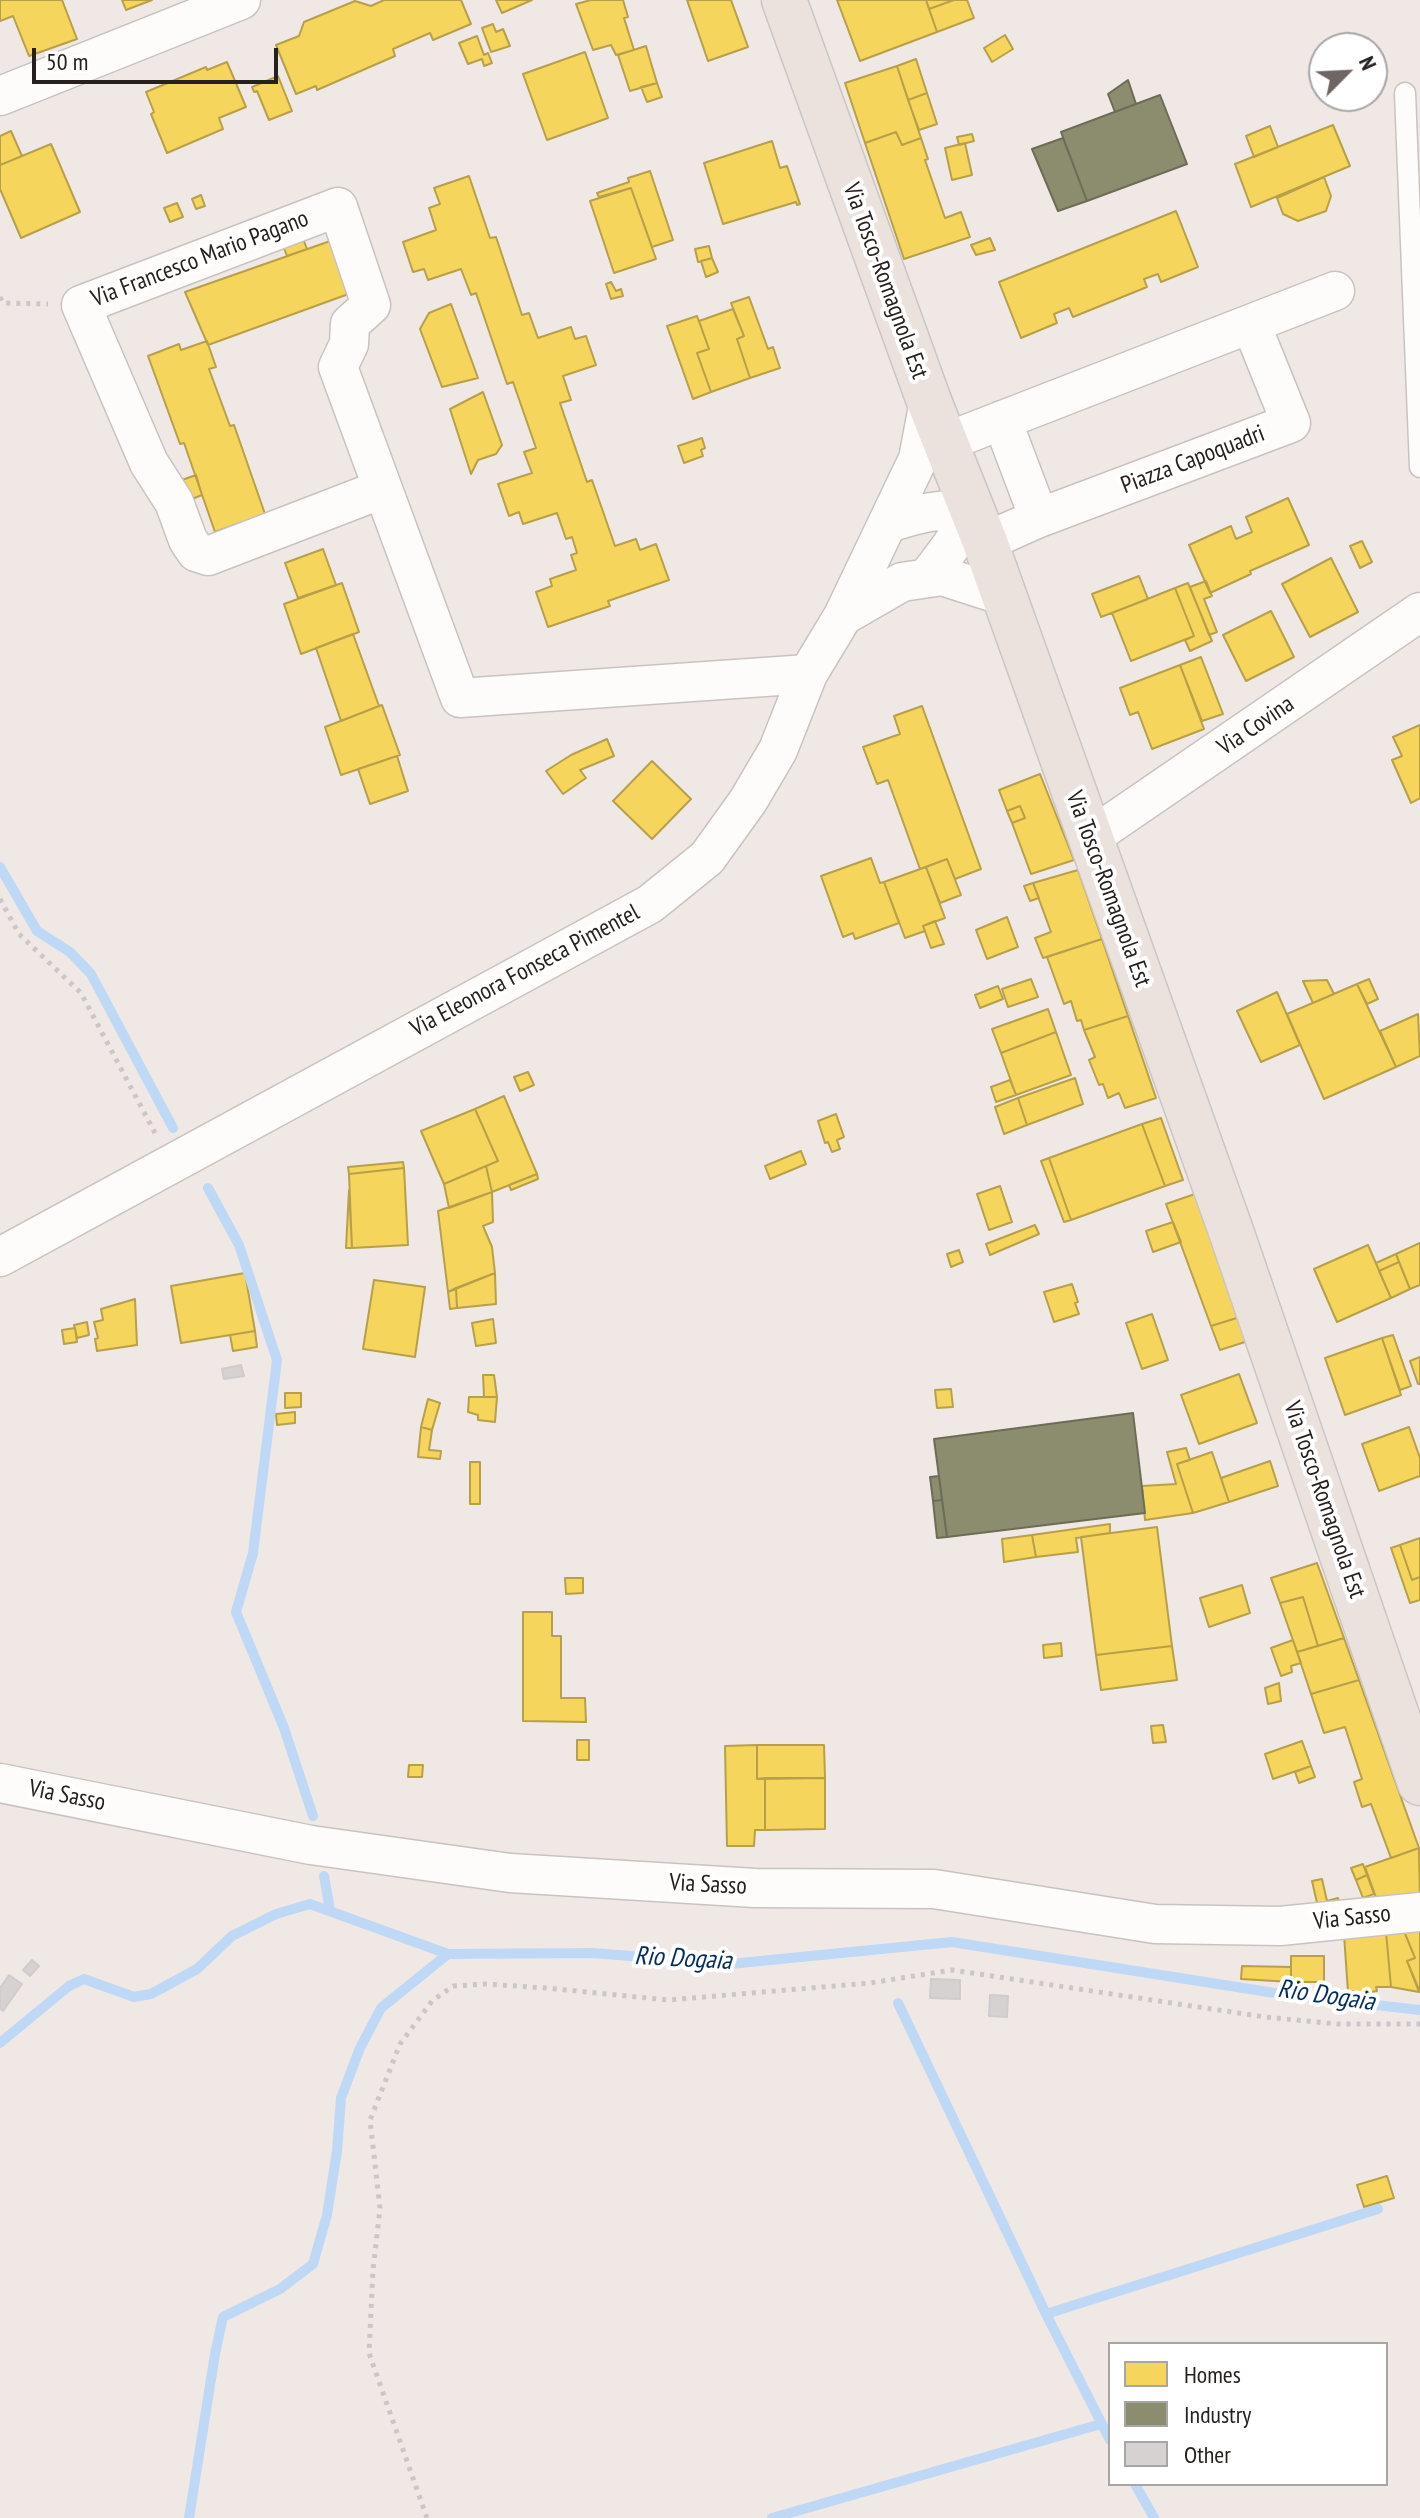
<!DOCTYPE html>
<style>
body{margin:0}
#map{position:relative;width:1420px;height:2518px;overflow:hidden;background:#f0e8e5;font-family:"PT Sans Narrow",sans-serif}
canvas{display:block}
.legend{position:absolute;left:1108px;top:2342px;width:280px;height:144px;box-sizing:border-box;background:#fff;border:2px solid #a8a6a5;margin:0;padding:10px 14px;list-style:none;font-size:24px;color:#26201e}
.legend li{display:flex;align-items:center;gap:16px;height:40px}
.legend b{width:40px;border:2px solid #a8a6a5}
.north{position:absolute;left:1308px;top:32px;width:80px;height:80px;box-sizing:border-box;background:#fff;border:2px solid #a8a6a5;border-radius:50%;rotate:66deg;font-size:22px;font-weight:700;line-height:32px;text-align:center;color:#26201e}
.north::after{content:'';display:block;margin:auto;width:28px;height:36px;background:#6d6664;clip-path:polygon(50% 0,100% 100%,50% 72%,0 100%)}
.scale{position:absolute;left:32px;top:48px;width:246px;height:36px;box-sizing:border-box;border:4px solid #26201e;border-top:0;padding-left:10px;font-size:24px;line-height:28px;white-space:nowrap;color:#26201e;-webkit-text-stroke:6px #fff;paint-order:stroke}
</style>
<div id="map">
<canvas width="1420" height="2518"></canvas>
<ul class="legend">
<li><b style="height:22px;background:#f6d55c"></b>Homes</li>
<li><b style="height:22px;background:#8c8c6e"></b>Industry</li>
<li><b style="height:22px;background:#d6d2d2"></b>Other</li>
</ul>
<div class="north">N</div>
<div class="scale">50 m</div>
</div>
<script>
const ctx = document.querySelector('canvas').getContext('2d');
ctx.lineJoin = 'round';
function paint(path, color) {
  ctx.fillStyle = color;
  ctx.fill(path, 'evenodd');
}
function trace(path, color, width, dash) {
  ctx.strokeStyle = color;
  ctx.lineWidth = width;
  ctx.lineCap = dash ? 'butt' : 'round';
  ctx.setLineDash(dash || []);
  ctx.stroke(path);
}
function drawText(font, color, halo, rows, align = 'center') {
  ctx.font = font + ' "PT Sans Narrow",sans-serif';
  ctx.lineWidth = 8;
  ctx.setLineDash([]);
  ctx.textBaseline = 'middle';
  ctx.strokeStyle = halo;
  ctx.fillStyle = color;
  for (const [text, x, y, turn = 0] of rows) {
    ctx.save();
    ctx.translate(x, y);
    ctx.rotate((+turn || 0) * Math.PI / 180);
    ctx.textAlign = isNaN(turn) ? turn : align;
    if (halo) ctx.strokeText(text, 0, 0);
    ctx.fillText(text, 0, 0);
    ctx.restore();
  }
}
const homes = new Path2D(`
 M0 0H62L77 39 29 56 13 16 0 21Z
 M122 0H152L126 10Z
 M384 0H461L471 24 433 40 430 33 393 49 395 56 317 90 316 86 296 94 276 45 299 36 304 22 355 1 371 6Z
 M496 0H532L502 13Z
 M591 0H623L628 17 624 18 634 50 616 55 611 45 593 50 576 4Z
 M687 0H731L748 47 708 61Z
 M837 0H926L937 32 860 61Z
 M926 0H954L929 9Z
 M954 0H967L974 18 937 32 929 9Z
 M493 24 496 32 503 29 510 46 491 52 482 28Z
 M1005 35 1013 49 992 62 984 48Z
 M477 36 484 55 488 53 492 63 484 66 482 59 468 64 459 43Z
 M646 46 657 83 630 91 618 55Z
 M585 52 608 118 547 140 523 74Z
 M916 59 927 93 908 100 897 66Z
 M227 62 246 107 219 118 223 129 167 153 151 114 154 112 146 92 206 67 207 70Z
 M897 66 921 138 902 145 896 132 865 143 845 83Z
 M278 76 292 111 269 120 257 91 254 92 252 87Z
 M657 83 662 97 647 102 641 87Z
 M927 93 937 124 919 130 908 100Z
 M1333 125 1350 166 1251 207 1235 164Z
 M1270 126 1278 147 1254 157 1246 136Z
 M11 131 22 156 0 165V136Z
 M896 132 902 145 921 138 928 159 925 160 945 218 961 212 970 237 904 259 865 143Z
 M972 134 974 141 959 145 957 137Z
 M772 141 780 168 787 166 800 204 797 205 796 202 723 224 704 163Z
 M965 143 972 175 952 180 945 148Z
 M51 144 80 212 21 238 0 189V165Z
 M650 171 673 240 652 247 631 188 599 197 597 193 629 182 628 178Z
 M469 176 490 238 496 237 522 315 529 313 538 338 571 327 575 339 586 336 596 365 563 376 571 400 560 403 587 482 592 480 615 546 636 539 640 550 656 544 669 580 608 601 610 606 548 627 536 592 552 586 550 579 576 570 571 555 577 553 572 537 566 539 557 513 523 524 519 512 509 516 498 484 532 473 524 452 536 448 513 382 507 384 476 293 471 295 461 269 428 280 424 269 413 272 403 242 436 230 429 208 440 204 434 188Z
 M1324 177 1331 196 1326 211 1298 221 1283 214 1277 198Z
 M631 188 656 259 614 273 590 201Z
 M201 195 205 206 196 209 192 199Z
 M177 203 183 217 170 222 164 208Z
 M1176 211 1198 267 1161 282 1158 274 1144 279 1147 287 1073 317 1069 308 1054 314 1057 323 1021 338 999 282Z
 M302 236 307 249 287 256 282 243Z
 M990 238 995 250 976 255 971 245Z
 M336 239 354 292 208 345 185 292Z
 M709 246 712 258 698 262 695 249Z
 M712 258 718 272 706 277 701 261Z
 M611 282 616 291 621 289 623 296 611 299 606 284Z
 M749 297 768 349 773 347 780 368 750 378 737 339 744 336 731 303Z
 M451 304 478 378 442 387 420 329 429 313Z
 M733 309 744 336 737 339 750 378 711 392 697 353 709 349 699 321Z
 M697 316 709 349 697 353 711 392 693 399 667 326Z
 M207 341 216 367 209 369 230 426 234 425 265 514 215 532 184 443 180 444 148 356 179 344 181 350Z
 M483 392 502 445 496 454 478 460 471 474 450 409Z
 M702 438 705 448 701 450 703 456 684 463 678 446Z
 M196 475 202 495 187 501 179 481Z
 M1288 498 1309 545 1250 571 1251 574 1210 593 1189 545 1231 526 1236 539 1252 532 1246 517Z
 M1362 541 1372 562 1360 568 1350 546Z
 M323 549 336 585 298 598 285 563Z
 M1331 558 1358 612 1310 637 1282 584Z
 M1139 576 1148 599 1101 617 1092 594Z
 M1206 581 1212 596 1204 599 1217 632 1209 635 1190 587Z
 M342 583 359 632 301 654 284 604Z
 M1188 583 1212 641 1190 651 1185 640 1194 636 1175 588Z
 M1175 588 1194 636 1131 661 1112 613Z
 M1271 611 1294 657 1246 681 1223 635Z
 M353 634 379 706 341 721 316 648Z
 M1201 657 1223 714 1202 721 1180 665Z
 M1180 665 1204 729 1152 749 1138 712 1130 715 1120 688Z
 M382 705 400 755 341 775 325 727Z
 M922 706 981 869 955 879 947 859 920 869 888 780 877 784 863 747 900 734 894 716Z
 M1420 725V798L1411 803 1392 760 1402 756 1393 737Z
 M607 739 614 756 580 770 586 778 563 794 546 771 571 755Z
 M397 756 408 791 370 804 358 769Z
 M652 761 691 799 652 839 613 801Z
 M1040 774 1074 860 1031 874 1012 823 1025 818 1020 806 1007 811 999 790Z
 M1020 806 1025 818 1012 823 1007 811Z
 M871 858 880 883 884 882 899 923 855 939 853 933 843 937 821 876Z
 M947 859 961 895 940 903 926 867Z
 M926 867 945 918 923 926 925 931 905 938 884 882Z
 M1078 870 1102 939 1043 958 1035 938 1051 932 1033 883Z
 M1033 883 1039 898 1030 901 1024 886Z
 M1007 917 1018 947 987 959 976 930Z
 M935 921 944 944 931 948 923 926Z
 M1102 939 1128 1016 1084 1030 1081 1020 1077 1021 1071 1001 1064 1004 1047 957Z
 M1031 979 1038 997 1008 1007 1002 989Z
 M1369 979 1378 999 1367 1004 1357 984Z
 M1327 980 1334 994 1313 1003 1303 981Z
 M1357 984 1396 1067 1324 1099 1287 1014Z
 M998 986 1003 999 980 1008 975 995Z
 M1277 992 1300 1045 1261 1062 1237 1011Z
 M1048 1009 1056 1032 1001 1053 992 1029Z
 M1418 1014 1420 1056 1396 1067 1380 1031Z
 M1128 1016 1156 1098 1125 1108 1119 1093 1108 1098 1103 1084 1099 1085 1089 1060 1095 1057 1084 1030Z
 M1056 1032 1071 1075 1016 1095 1001 1053Z
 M528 1072 534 1085 520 1091 514 1077Z
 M1075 1078 1083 1104 1027 1125 1018 1098Z
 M1010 1080 1016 1095 996 1102 991 1087Z
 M504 1096 537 1174 492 1192 486 1166 498 1161 475 1109Z
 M1018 1098 1027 1125 1004 1134 995 1107Z
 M475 1109 498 1161 444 1184 421 1131Z
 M836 1114 844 1137 837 1140 840 1149 832 1152 828 1142 825 1143 818 1121Z
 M1161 1118 1183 1180 1165 1186 1142 1124Z
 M1142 1124 1165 1186 1071 1220 1049 1158Z
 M801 1151 806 1164 770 1179 765 1166Z
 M1049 1158 1071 1220 1064 1222 1041 1161Z
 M403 1162 404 1168 349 1174 348 1167Z
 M486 1166 492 1192 449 1208 444 1184Z
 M404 1168 408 1245 352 1248 349 1174Z
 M537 1174 538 1179 511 1190 509 1185Z
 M1000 1186 1012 1222 989 1230 977 1194Z
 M349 1190 352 1248H346Z
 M492 1192 493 1222 483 1226 492 1247 495 1273 448 1292 438 1211Z
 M1195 1194 1240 1317 1211 1326 1166 1204Z
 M1173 1222 1181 1242 1153 1252 1146 1231Z
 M1035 1225 1039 1234 990 1255 986 1244Z
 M1420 1243V1285L1410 1289 1396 1254Z
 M1368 1245 1391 1298 1337 1322 1314 1269Z
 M959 1250 963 1262 951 1267 947 1254Z
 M1396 1254 1399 1262 1379 1271 1376 1263Z
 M1399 1262 1410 1289 1391 1298 1379 1271Z
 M245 1273 255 1331 181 1343 171 1286Z
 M495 1273 496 1304 457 1308 456 1288Z
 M374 1280 425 1287 415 1357 363 1349Z
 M1072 1284 1078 1302 1075 1303 1079 1314 1054 1322 1044 1292Z
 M456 1288 457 1308 450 1309 448 1292Z
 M135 1299 137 1345 97 1351 95 1339 98 1338 94 1322 103 1320 101 1309Z
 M1152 1314 1168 1360 1142 1369 1126 1323Z
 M1240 1317 1248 1341 1220 1350 1211 1326Z
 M493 1319 496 1343 476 1346 472 1323Z
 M87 1322 89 1335 77 1338 74 1325Z
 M75 1328 77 1342 64 1344 62 1330Z
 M255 1331 257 1347 233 1351 230 1335Z
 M1393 1335 1411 1386 1400 1390 1382 1338Z
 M1382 1338 1401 1395 1345 1415 1325 1358Z
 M1420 1357V1384H1418L1410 1361Z
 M1239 1374 1257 1423 1199 1444 1181 1395Z
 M483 1375H494L497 1397H484Z
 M951 1389 953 1407 937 1408 935 1390Z
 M285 1393H301V1407L285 1408Z
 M469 1397H497L495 1422 478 1420V1415L468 1412Z
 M428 1399 440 1403 432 1430 421 1427Z
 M295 1412V1423L277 1425 276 1414Z
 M421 1427 432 1430 429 1450 441 1451 440 1459 418 1457Z
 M1409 1427 1420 1458V1476L1379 1491 1362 1444Z
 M1186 1448 1190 1460 1177 1464 1193 1513 1145 1520 1142 1486 1176 1484 1167 1452Z
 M1212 1452 1229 1502 1193 1513 1177 1464Z
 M1270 1461 1278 1486 1229 1502 1221 1478Z
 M470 1462H480V1504H470Z
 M1110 1524V1533L1076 1538 1078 1552 1036 1557 1032 1535Z
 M1157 1527 1172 1646 1096 1655 1081 1537Z
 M1032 1535 1036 1557 1004 1562 1002 1539Z
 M1420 1538V1577L1412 1580 1400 1545Z
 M1400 1545 1412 1580 1420 1577V1600L1410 1603 1391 1548Z
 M1317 1563 1344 1638 1318 1646 1303 1597 1280 1603 1271 1578Z
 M565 1578H583V1593L566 1594Z
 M1242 1585 1250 1613 1209 1627 1200 1598Z
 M1303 1597 1318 1646 1297 1652 1280 1603Z
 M523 1612H552V1636H561V1698H585L586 1722 523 1721Z
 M1344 1638 1359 1680 1311 1694 1297 1652Z
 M1293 1640 1301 1663 1291 1666 1292 1672 1281 1676 1271 1648Z
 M1061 1643 1062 1656 1044 1658 1043 1645Z
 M1172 1646 1177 1680 1101 1690 1096 1655Z
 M1359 1680 1419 1848 1391 1858 1371 1804 1362 1807 1354 1782 1362 1779 1345 1727 1324 1733 1311 1694Z
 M1279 1683 1281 1701 1268 1704 1265 1688Z
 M1163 1725 1166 1742 1153 1743 1151 1726Z
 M577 1740H589V1760H577Z
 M1302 1741 1311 1766 1273 1779 1265 1754Z
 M757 1745H824L825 1778 757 1779Z
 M757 1745V1779L765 1778V1830H755L754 1846H727L725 1746Z
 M409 1765H423L422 1777H408Z
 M1311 1766 1315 1777 1299 1783 1295 1772Z
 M765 1778H825V1829L765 1830Z
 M1419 1848 1420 1906 1382 1914 1365 1867Z
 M1363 1864 1367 1875 1356 1880 1351 1868Z
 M1367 1875 1374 1894 1363 1898 1356 1880Z
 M1322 1879 1327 1901 1338 1898 1341 1911 1320 1916 1312 1881Z
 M1420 1928V1992L1407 1961 1415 1958 1404 1931Z
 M1404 1931 1415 1958 1407 1961 1419 1992 1391 1987 1386 1932Z
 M1386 1932 1391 1987H1376L1377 1991 1354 1995V1991L1348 1992 1344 1935Z
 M1291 1956H1324V1982H1291Z
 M1242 1966 1291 1967V1982L1241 1979Z
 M1387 2176 1394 2198 1364 2207 1357 2185Z`);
const industry = new Path2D(`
 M1128 80 1136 104 1115 112 1108 94Z
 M1160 95 1187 164 1087 201 1061 132Z
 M1063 138 1087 201 1058 211 1032 149Z
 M1133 1413 1145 1513 947 1537 934 1439Z
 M939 1476 942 1500 933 1501 930 1477Z
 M942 1500 947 1537 937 1538 933 1501Z`);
const stream = new Path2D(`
 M0 867 37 931 70 952 91 974 173 1128
 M208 1188 239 1245 277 1360 253 1553 236 1612 284 1728 313 1816
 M324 1876 330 1910
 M898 2003 1046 2314 1110 2440
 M0 2043 69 1986 84 1979 134 1997 151 1994 197 1969 232 1936 276 1914 310 1904 448 1954 593 1953 730 1964 952 1942 1281 1994 1420 2010
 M1046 2314 1378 2209
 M1135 2484 1154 2518
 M189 2518 215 2354 223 2317 280 2289 313 2264 327 2215 337 2151 341 2098 360 2048 381 2008 448 1954
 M772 2518 1101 2424`);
const building = new Path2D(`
 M241 1365 244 1376 224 1379 222 1369Z
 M32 1960 39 1966 30 1976 23 1970Z
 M9 1975 22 1984 3 2011 0 2008V1988Z
 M931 1979 960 1980V1999L930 1998Z
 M990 1995 1008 1996 1007 2017 989 2016Z`);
const path = new Path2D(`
 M0 297 3 303 48 304
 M0 899 19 934 81 993 155 1133
 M427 2518 369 2353 373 2270 380 2208 370 2120 400 2044 432 2001 453 1986 485 1984 546 1988 668 2000 870 1983 952 1970 1265 2017 1337 2024H1420`);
const service = new Path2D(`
 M1405 93 1420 467`);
const minor = new Path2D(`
 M0 96 241 0
 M1002 420 1039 518
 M946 442 1335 291
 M382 489 208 556 196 552 188 540 174 502 149 463 81 305 338 207 371 305 350 324 349 344 338 367 460 698 808 674
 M889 523C920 513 939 508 972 511L951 546 927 578
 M985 542 1039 518 1291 423 1251 324
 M843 616 902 582 942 576 1004 596
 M1090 838 1420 612
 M0 1257 650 904 707 858 748 801 778 750 808 674 843 616 918 459 929 401
 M0 1783 311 1845 510 1873 755 1888 934 1889 1155 1924 1280 1926 1420 1912`);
const primary = new Path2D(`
 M784 0 929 401 985 542 1232 1234 1420 1783`);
const streetNames = [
 ["Via Francesco Mario Pagano",200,259,-21],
 ["Via Tosco-Romagnola Est",885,281,70],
 ["Piazza Capoquadri",1193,460,-21],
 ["Via Covina",1256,726,-34],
 ["Via Tosco-Romagnola Est",1108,889,70],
 ["Via Eleonora Fonseca Pimentel",525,971,-28],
 ["Via Tosco-Romagnola Est",1324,1500,71],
 ["Via Sasso",67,1796,11],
 ["Via Sasso",708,1885,3],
 ["Via Sasso",1352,1918,-6]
];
const waterNames = [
 ["Rio Dogaia",683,1959,3],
 ["Rio Dogaia",1326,1996,8]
];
paint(homes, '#f6d55c');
trace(homes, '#b89f49', 2);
paint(industry, '#8c8c6e');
trace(industry, '#6d6c56', 2);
trace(stream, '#bfd8f6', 10);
paint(building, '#d6d2d2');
trace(building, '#d0cccd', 2);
trace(service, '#c9c3c0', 23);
trace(minor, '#c9c3c0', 41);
trace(primary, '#cac6c4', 47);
trace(path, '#cac7c6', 5, [4, 6]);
trace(service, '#fdfcfb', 20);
trace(minor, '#fdfcfb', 38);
trace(primary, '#ebe1dd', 44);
drawText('24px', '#26201e', '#fff', streetNames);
drawText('italic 26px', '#002f5c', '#fff', waterNames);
</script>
